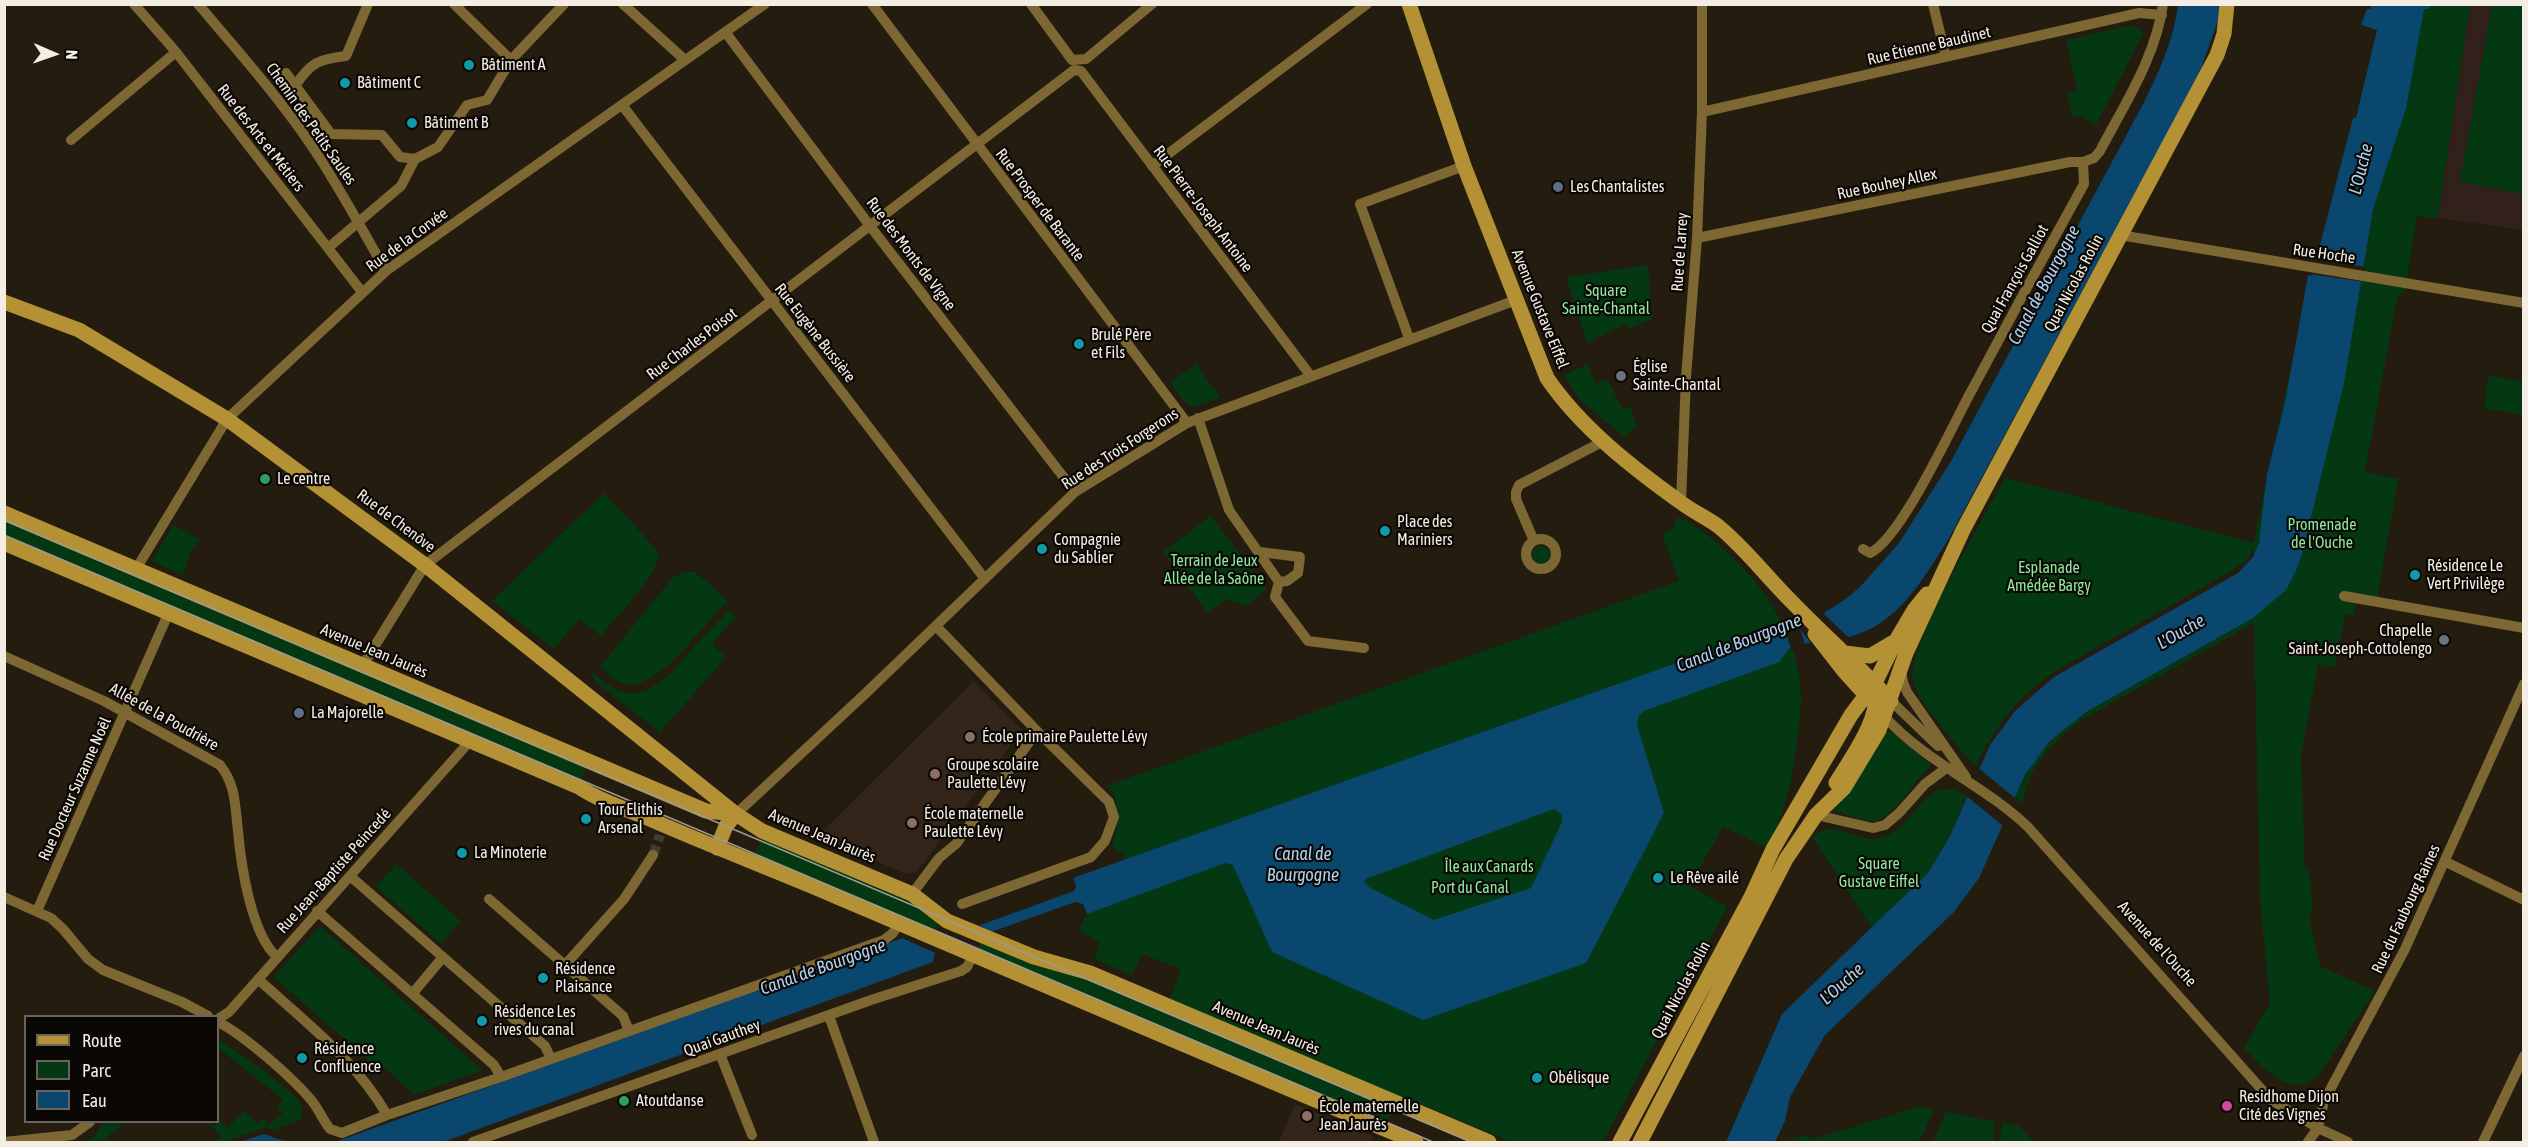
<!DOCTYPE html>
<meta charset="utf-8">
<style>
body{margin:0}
#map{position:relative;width:2528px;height:1147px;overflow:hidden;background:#241c0f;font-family:"Asap Condensed",sans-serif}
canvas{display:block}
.frame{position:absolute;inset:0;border:6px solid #f3ede4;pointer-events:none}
.legend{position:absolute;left:24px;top:1015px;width:195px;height:108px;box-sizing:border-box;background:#0b0704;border:2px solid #68635e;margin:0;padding:8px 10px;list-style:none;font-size:18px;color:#f3ede4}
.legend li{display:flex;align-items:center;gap:12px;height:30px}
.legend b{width:30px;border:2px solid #68635e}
.north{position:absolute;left:24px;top:24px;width:60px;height:60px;-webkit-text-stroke:4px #0b0704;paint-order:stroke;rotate:92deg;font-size:16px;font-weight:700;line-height:24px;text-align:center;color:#f3ede4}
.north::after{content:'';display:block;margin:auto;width:21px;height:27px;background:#f3ede4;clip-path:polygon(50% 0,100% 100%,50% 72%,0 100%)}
</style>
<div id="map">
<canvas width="2528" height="1147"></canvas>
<div class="frame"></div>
<ul class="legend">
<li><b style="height:8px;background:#b49135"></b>Route</li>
<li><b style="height:16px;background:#043813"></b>Parc</li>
<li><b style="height:16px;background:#09476f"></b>Eau</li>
</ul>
<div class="north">N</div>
</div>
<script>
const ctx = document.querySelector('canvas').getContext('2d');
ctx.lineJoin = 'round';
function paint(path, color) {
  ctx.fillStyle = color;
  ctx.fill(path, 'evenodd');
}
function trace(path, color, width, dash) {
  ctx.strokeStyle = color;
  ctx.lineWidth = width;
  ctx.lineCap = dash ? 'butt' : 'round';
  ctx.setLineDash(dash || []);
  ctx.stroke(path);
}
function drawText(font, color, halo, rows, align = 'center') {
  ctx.font = font + ' "Asap Condensed",sans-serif';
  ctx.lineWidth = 4.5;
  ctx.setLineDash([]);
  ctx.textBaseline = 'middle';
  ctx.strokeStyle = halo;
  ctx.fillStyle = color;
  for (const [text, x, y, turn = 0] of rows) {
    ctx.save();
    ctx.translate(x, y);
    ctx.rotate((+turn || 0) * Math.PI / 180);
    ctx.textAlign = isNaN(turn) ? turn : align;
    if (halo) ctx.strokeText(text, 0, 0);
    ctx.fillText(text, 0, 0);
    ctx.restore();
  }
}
const education = new Path2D(`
 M974 681 1022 730 917 872 906 874 818 836Z
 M1295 1104 1373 1136 1370 1142H1279Z`);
const medical = new Path2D(`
 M2470 5H2523V230L2438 218Z`);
const green = new Path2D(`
 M2370 4 2470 5 2438 218 2417 216 2405 291 2398 296 2395 309 2365 472 2398 479 2376 606 2356 603 2353 615 2345 614 2335 667 2318 664 2301 755 2305 870H2309L2313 910 2309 916 2320 966 2375 991 2318 1076C2314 1078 2310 1082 2305 1083 2282 1091 2258 1062 2244 1048L2270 1003 2260 900 2254 623 2083 719C2054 740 2027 767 2023 804L2015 798C2033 758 2050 737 2086 712L2253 618 2254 547 2248 559 2233 570 2057 670C2019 695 1995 726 1976 766 1960 749 1917 702 1913 681 1906 647 1986 515 2005 478L2254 543C2271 453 2294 365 2308 275L2312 276 2353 118H2356L2377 30 2361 25 2367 9H2371Z
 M2492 5H2523V194L2460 182Z
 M2132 25 2144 32 2096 125 2080 116 2072 117 2067 93 2077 91 2066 40Z
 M1648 265 1652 319 1628 329 1625 324 1587 343 1566 277Z
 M1196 364 1220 397 1194 407 1185 403 1170 383Z
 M1588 364 1592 376 1597 384 1607 379 1623 410 1631 406 1636 426 1625 437 1580 400 1564 375Z
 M2489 375 2523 382V415L2484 408Z
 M604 493 659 552C659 575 616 617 601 636L579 619 554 649 492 601Z
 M1211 516 1267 589 1245 606 1226 599 1208 613 1163 552Z
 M4 517 587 765 580 782 5 538Z
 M1677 517C1698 525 1716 542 1732 557 1770 592 1801 645 1801 698 1801 713 1798 728 1797 743 1793 781 1784 814 1767 848L1723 826 1690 886 1727 907 1603 1142H1512L1401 1096 1386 1095 1168 1003 1181 969 1142 954 1132 975 1094 959 1100 943 1079 930 1087 914 1139 894 1123 852 1116 851 1112 847 1117 828 1115 794 1107 786 1679 581 1662 534 1673 529Z
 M173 525 200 539 192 549 183 575 152 561Z
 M1532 555a9 9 0 1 1 18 0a9 9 0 1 1-18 0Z
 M685 572H695L728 601C705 621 660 690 627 684 616 682 608 674 600 667L673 577Z
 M730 610 736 617 712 644 726 657 660 732 594 681 592 672C601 680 612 689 623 692 653 701 681 662 697 643 707 632 719 621 730 610Z
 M1889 732 1893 733 1930 764V768C1910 781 1895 822 1869 821 1857 820 1844 813 1833 810V806L1884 733Z
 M1940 789H1951L1967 796 1950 835 1928 873 1872 928 1813 838C1832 815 1855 844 1879 838 1908 832 1915 801 1940 789Z
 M762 838 917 904 939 920 934 932 754 856Z
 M396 864 461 921 441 944 376 886Z
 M320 926 482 1070 414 1095 379 1063 375 1066 274 977Z
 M982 939 1077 973 1393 1107 1386 1124 977 952Z
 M218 1039C234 1050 292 1088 300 1103 304 1109 302 1113 300 1120L273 1130 266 1127 223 1142H209L222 1138 207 1122 214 1126 220 1120 227 1128 245 1111 257 1124 263 1119 269 1125 283 1113 277 1107 283 1100 218 1048Z
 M1918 1107 1934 1110 1919 1142H1783L1804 1135 1814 1139Z
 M1946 1112 1995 1122 1993 1142H1933Z
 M103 1122H125L101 1142H86L95 1136Z
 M2002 1123 2019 1126 2034 1142H2000Z`);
const water = new Path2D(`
 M2178 5H2219L2218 20 2200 72 1948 540C1922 580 1899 624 1849 637 1835 641 1801 642 1790 648 1786 651 1783 658 1779 662L1644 711 1639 715 1637 725 1664 813 1586 963 1423 1020 1272 952 1233 865 1225 863 1087 914 1083 904 1075 902 935 952 933 962 443 1142H335L903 938 923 946 1074 891 1076 886 1073 878 1758 634 1787 637 1847 598 1860 587 1899 543 1950 463 2142 106C2158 74 2174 40 2178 5ZM1554 809 1562 814V822L1531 888 1434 920 1369 887 1364 882 1366 879Z
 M2370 5H2430L2429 9H2424L2406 108 2373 209 2344 383 2302 554 2296 571 2286 590 2253 618 2086 712 2050 741 2025 775 1979 878 1954 912 1825 1035 1790 1097 1785 1121 1775 1142H1726L1782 1014 1928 873 1950 836 1990 745 2015 711 2054 677 2238 573 2253 557 2259 543 2267 474 2285 403 2308 275 2312 276 2353 118H2356L2377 30 2361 25 2367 9H2371Z
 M264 1134 287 1142H239Z`);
const pier = new Path2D(`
 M2313 257 2365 267V282L2310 274Z
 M1821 611 1850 639 1814 647 1800 629 1806 648 1792 651 1786 634Z
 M1976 766 2015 798 2003 826 1964 794Z
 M975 924 996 933 938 954 904 939 909 937 923 943Z`);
const streetTunnel = new Path2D(`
 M653 855 660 835`);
const street = new Path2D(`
 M134 4 176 52 362 292
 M198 4C238 51 279 97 313 148 340 188 362 230 386 271
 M454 4 511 60
 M623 4 685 60
 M872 4 1187 423
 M1031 4 1072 60 1086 59 1152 4
 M1933 4 1946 57
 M726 33 870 226 1075 492
 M286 73 331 134 382 135 400 157 415 159
 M295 86C311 62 319 59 346 56L368 4
 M622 105 985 579
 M1702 112 2139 13 2162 15
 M71 140 176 52
 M1152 166 1367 4
 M2120 235 2524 303
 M1697 238 2070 162H2083
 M328 248 401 186 415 159 438 147 467 105 487 100 511 60 564 4
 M1409 338 1360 204 1464 166
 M1198 418 1229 510 1279 582
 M1681 502 1686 377 1697 238 1702 112V4
 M1526 554a15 15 0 1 1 30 0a15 15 0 1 1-30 0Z
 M1534 541 1516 499V492L1519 485 1602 442
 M1863 549 1870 553C1902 538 1954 422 1973 388 2009 320 2046 252 2084 184L2083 162 2094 158 2100 151C2124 105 2156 57 2163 4
 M1260 552 1300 557 1298 573 1287 581 1279 582
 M136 569 227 419 386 271 765 4
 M1279 582 1275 597 1308 641 1364 648
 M2344 596 2524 628
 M936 626 1037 731 1109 802 1114 817 1105 841 1091 857 962 904
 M4 656 104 701 220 765C236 785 235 806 238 831 241 865 251 934 277 957
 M363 665 425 565 1074 70 1081 71 1310 375
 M1901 671 1903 682 1907 692 1966 777
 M1891 701 1938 746
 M1885 717C1927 763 1984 785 2028 827L2271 1100 2318 1128 2348 1142
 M736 814 866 693 1075 492 1187 423 1516 300
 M1816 815 1873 828 1885 825 1899 813 1925 784 1945 769
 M2446 862 2524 900
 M350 876 545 1046 551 1059
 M912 894 939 858 956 844 1037 731
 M4 897 51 918 63 929 88 959 103 970 182 1002 208 1016
 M489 899 623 1016 629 1031
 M37 911 169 612
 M317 911 494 1065 501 1077
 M565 965 624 899 653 855
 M258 979C304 1021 356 1060 387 1115
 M413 993 443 957
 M829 1016 874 1142
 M218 1019 229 1012 470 741
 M218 1022C244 1035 293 1078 312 1101 319 1110 323 1120 330 1129L342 1133 387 1115 501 1077 884 940 893 933 899 923
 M720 1054 752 1135
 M4 1142 72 1135 90 1122
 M473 1142 871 1000 961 971 967 967 974 954
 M2308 1142 2318 1128 2324 1101 2405 949 2524 684
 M2483 1142 2524 1056`);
const secondary = new Path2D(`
 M1409 4 1464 166 1547 378C1581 428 1634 469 1683 504 1694 512 1707 518 1718 526 1745 548 1766 576 1791 601 1824 635 1859 666 1891 701
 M4 302 79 330 227 419 425 565 736 814
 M4 513 706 811 736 814 762 831 912 894 947 921 1034 957 1090 973 1489 1142
 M4 543 579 787C598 800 623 808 645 817 708 845 772 869 835 896 1029 978 1222 1062 1416 1142
 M1815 634 1843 670 1871 701
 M1845 653 1870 656 1892 643
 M1836 783C1853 755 1883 716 1875 683
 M717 848 726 826 736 814
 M1620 1142 1751 897 1773 849 1851 715 1875 683 1895 642 1914 610 1927 594
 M1640 1142 1786 859 1816 815 1844 788 1879 730 1906 653 1963 530 2217 55 2224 34 2227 4`);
const tram = new Path2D(`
 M4 520 1471 1142
 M4 535 1433 1142`);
const markers = [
 [469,65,6,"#0f9aa8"],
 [345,83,6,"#0f9aa8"],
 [412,123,6,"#0f9aa8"],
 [1558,187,6,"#5c6f8a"],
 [1079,344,6,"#0f9aa8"],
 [1621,376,6,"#6b7280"],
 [265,479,6,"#2e9e5b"],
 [1385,531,6,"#0f9aa8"],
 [1042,549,6,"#0f9aa8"],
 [2415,575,6,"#0f9aa8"],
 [2444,640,6,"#6b7280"],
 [299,713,6,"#5c6f8a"],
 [970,737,6,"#8d6e63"],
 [935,774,6,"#8d6e63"],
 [586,819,6,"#0f9aa8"],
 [912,823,6,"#8d6e63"],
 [462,853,6,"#0f9aa8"],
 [1658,878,6,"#0f9aa8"],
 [543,978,6,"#0f9aa8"],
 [482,1021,6,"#0f9aa8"],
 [302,1058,6,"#0f9aa8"],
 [1537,1078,6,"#0f9aa8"],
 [624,1101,6,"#2e9e5b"],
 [2227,1106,6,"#d1479c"],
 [1307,1116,6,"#8d6e63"]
];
const streetNames = [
 ["Rue Étienne Baudinet",1929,46,-13],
 ["Chemin des Petits Saules",311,124,55],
 ["Rue des Arts et Métiers",261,138,52],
 ["Rue Bouhey Allex",1887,184,-12],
 ["Rue Prosper de Barante",1040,205,53],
 ["Rue Pierre-Joseph Antoine",1203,209,53],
 ["Rue de la Corvée",407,240,-36],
 ["Rue de Larrey",1680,252,-86],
 ["Rue des Monts de Vigne",911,254,53],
 ["Rue Hoche",2324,254,8],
 ["Quai François Galliot",2015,279,-61],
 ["Quai Nicolas Rolin",2074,283,-62],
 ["Avenue Gustave Eiffel",1540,309,68],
 ["Rue Eugène Bussière",815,333,52],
 ["Rue Charles Poisot",692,344,-37],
 ["Rue des Trois Forgerons",1120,449,-33],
 ["Rue de Chenôve",396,521,37],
 ["Avenue Jean Jaurès",374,651,23],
 ["Allée de la Poudrière",164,717,29],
 ["Rue Docteur Suzanne Noël",75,789,-66],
 ["Avenue Jean Jaurès",822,836,23],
 ["Rue Jean-Baptiste Peincedé",334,871,-48],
 ["Rue du Faubourg Raines",2406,909,-65],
 ["Avenue de l'Ouche",2157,944,48],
 ["Quai Nicolas Rolin",1681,990,-62],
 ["Avenue Jean Jaurès",1266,1028,23],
 ["Quai Gauthey",722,1038,-20]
];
const poiNames = [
 ["Bâtiment A",481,65],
 ["Bâtiment C",357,83],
 ["Bâtiment B",424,123],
 ["Les Chantalistes",1570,187],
 ["Brulé Père",1091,335],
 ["et Fils",1091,353],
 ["Église",1633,367],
 ["Sainte-Chantal",1633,385],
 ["Le centre",277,479],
 ["Place des",1397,522],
 ["Mariniers",1397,540],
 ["Compagnie",1054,540],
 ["du Sablier",1054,558],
 ["Résidence Le",2427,566],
 ["Vert Privilège",2427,584],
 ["Chapelle",2432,631,"right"],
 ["Saint-Joseph-Cottolengo",2432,649,"right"],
 ["La Majorelle",311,713],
 ["École primaire Paulette Lévy",982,737],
 ["Groupe scolaire",947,765],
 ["Paulette Lévy",947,783],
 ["Tour Elithis",598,810],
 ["Arsenal",598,828],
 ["École maternelle",924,814],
 ["Paulette Lévy",924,832],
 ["La Minoterie",474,853],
 ["Le Rêve ailé",1670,878],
 ["Résidence",555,969],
 ["Plaisance",555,987],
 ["Résidence Les",494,1012],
 ["rives du canal",494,1030],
 ["Résidence",314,1049],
 ["Confluence",314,1067],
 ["Obélisque",1549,1078],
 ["Residhome Dijon",2239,1097],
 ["Cité des Vignes",2239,1115],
 ["Atoutdanse",636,1101],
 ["École maternelle",1319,1107],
 ["Jean Jaurès",1319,1125]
];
const parkNames = [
 ["Square",1606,291],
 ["Sainte-Chantal",1606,309],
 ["Promenade",2322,525],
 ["de l'Ouche",2322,543],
 ["Terrain de Jeux",1214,561],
 ["Allée de la Saône",1214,579],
 ["Esplanade",2049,568],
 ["Amédée Bargy",2049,586],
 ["Square",1879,864],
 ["Gustave Eiffel",1879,882],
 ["Île aux Canards",1489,867],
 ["Port du Canal",1470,888]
];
const waterNames = [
 ["L'Ouche",2361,169,-76],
 ["Canal de Bourgogne",2044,285,-62],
 ["L'Ouche",2181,632,-30],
 ["Canal de Bourgogne",1739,643,-21],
 ["Canal de",1303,854],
 ["Bourgogne",1303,875],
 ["Canal de Bourgogne",823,967,-20],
 ["L'Ouche",1842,984,-42]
];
paint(education, '#332519');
paint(medical, '#32201a');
paint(green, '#043813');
paint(water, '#09476f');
paint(pier, '#241c0f');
trace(streetTunnel, '#433b2f', 10, [10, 5]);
trace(street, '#7d6732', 10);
trace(secondary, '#b49135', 15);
trace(tram, '#a0998e', 1.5);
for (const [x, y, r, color] of markers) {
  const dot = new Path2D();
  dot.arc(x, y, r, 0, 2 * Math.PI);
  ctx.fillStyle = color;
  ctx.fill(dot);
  trace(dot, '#0b0704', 2);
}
drawText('16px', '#f3ede4', '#0b0704', streetNames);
drawText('16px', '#f3ede4', '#0b0704', poiNames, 'left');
drawText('16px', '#8cea9c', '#0b0704', parkNames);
drawText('italic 18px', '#aed1ef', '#0b0704', waterNames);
</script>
